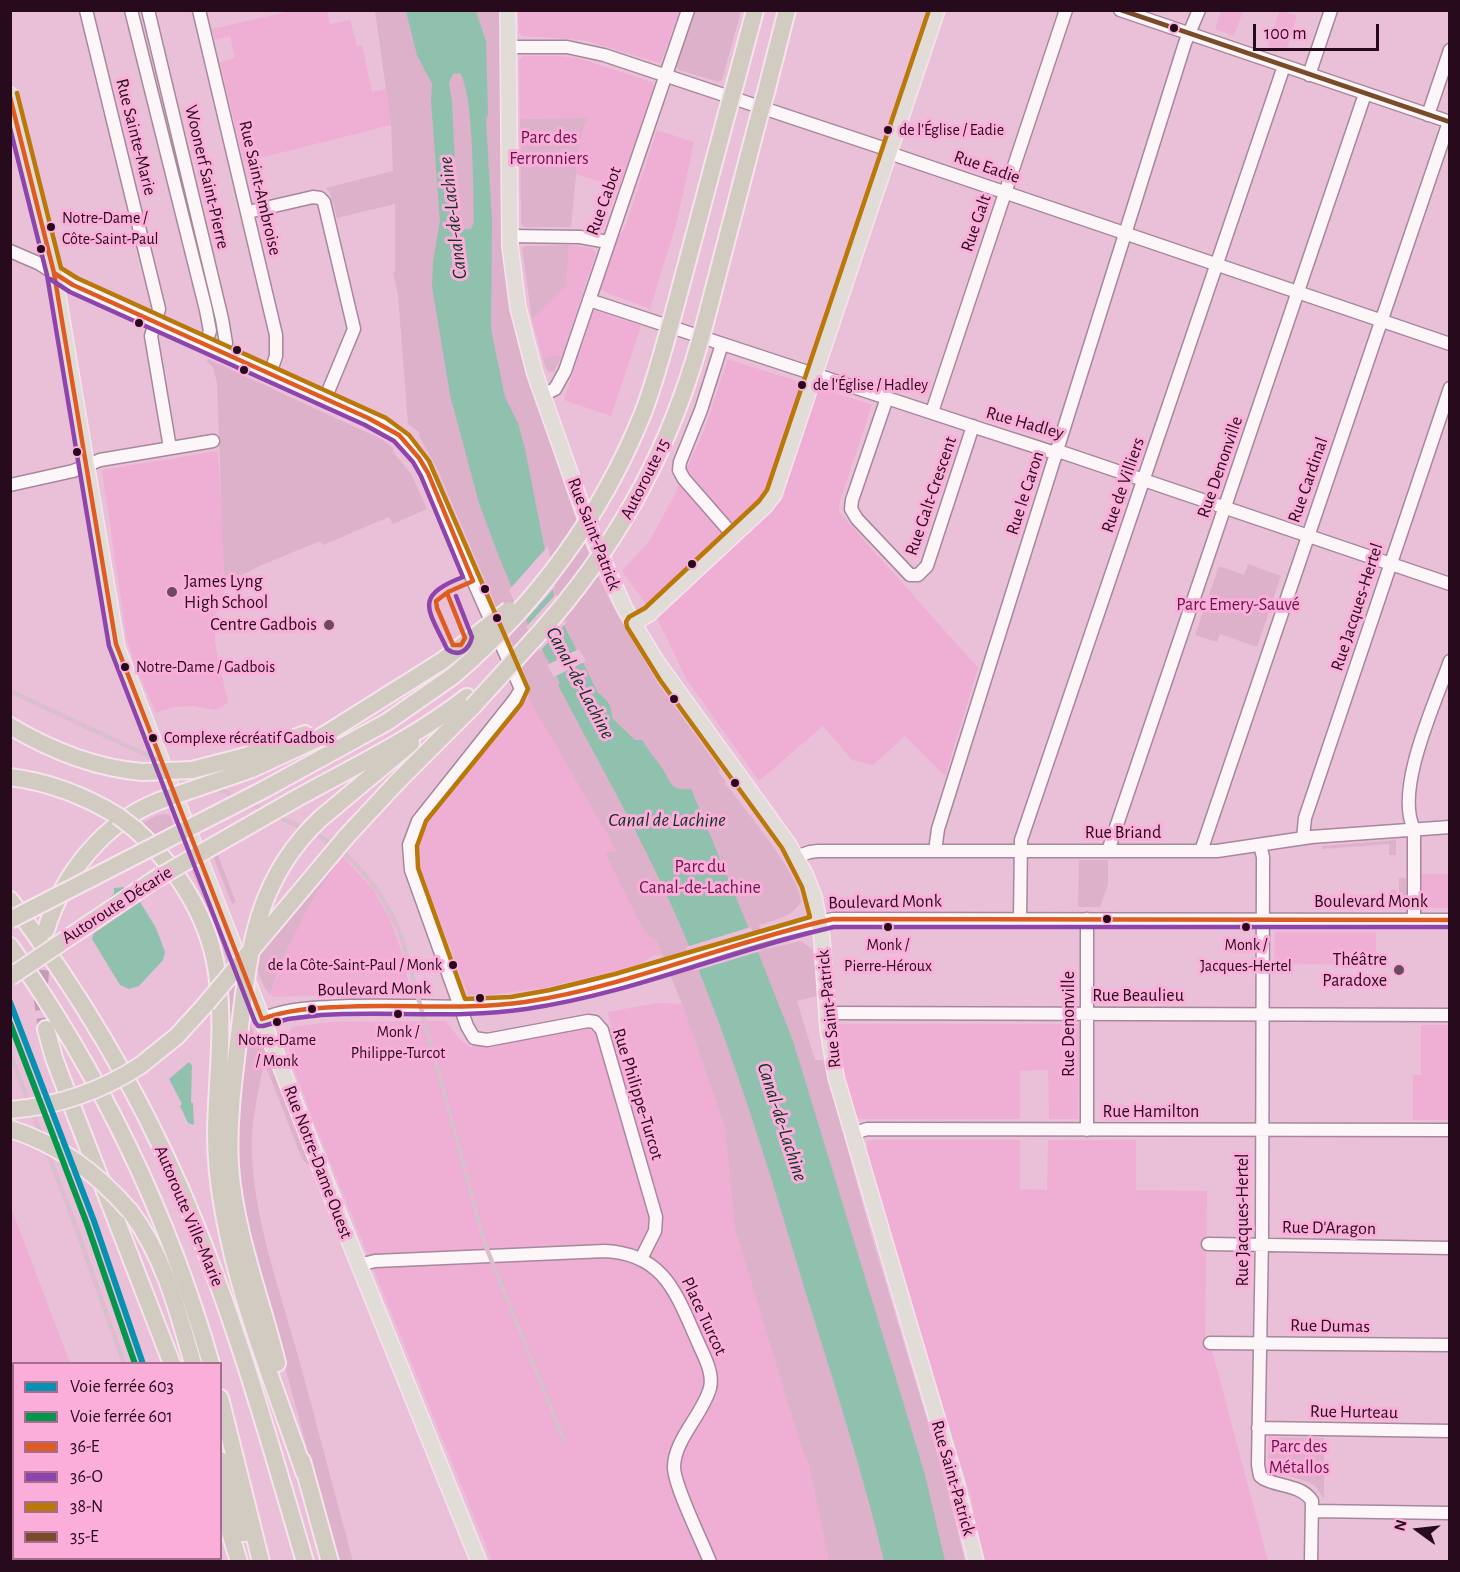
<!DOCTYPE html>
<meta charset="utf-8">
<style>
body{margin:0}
#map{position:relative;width:1460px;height:1572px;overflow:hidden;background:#eac0d8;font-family:"Alegreya Sans",sans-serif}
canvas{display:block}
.frame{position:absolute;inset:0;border:12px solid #270b1c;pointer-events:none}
.legend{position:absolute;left:12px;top:1362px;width:210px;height:198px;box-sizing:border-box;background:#fcaeda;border:2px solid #a76d8e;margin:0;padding:8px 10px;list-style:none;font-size:18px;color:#270b1c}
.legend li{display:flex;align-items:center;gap:12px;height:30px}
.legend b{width:30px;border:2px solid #a76d8e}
.north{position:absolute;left:1388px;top:1500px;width:60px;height:60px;-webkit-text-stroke:4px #fcaeda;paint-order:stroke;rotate:285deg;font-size:16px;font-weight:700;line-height:24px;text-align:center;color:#270b1c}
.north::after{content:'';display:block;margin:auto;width:21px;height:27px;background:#270b1c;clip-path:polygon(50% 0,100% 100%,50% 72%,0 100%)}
.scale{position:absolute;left:1253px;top:24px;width:126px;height:27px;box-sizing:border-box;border:3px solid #270b1c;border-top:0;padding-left:8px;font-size:18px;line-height:21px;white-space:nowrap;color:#270b1c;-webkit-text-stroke:4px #fcaeda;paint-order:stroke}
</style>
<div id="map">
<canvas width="1460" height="1572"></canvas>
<div class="frame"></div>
<ul class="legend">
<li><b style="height:8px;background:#0691b3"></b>Voie ferrée 603</li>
<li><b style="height:8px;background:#04964c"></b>Voie ferrée 601</li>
<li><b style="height:8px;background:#de5c21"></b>36-E</li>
<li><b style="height:8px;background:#8e44ad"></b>36-O</li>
<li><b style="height:8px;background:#b97808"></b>38-N</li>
<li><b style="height:8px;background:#7a4b2a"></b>35-E</li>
</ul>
<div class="north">N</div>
<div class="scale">100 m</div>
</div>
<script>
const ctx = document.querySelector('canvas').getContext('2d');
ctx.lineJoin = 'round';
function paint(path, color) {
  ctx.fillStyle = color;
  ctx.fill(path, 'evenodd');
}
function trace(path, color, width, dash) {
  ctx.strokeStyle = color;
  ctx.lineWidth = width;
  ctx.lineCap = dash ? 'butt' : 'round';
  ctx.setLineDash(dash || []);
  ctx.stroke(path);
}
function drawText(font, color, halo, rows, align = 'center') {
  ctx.font = font + ' "Alegreya Sans",sans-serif';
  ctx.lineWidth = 6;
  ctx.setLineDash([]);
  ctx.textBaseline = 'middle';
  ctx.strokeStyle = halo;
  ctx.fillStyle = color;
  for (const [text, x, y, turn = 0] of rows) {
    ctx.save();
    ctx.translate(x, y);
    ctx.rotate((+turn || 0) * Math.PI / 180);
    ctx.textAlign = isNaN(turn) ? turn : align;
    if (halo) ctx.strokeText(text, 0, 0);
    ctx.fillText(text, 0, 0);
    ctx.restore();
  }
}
const built = new Path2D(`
 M1280 10 1297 16 1286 51 1268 46Z
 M291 11H327L330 24 350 20 357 46 362 45 372 92 386 89 391 125 244 162 220 62 235 58 230 36 215 40 212 29Z
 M518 11V10L679 11 661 62 659 63 584 40 522 36 519 32Z
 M1221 11H1243L1234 36 1215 29Z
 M523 56H559L581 59 652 82 654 85 619 188 576 174 579 144 587 118 520 119 519 59Z
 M657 130 694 142 677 221 650 309 600 290 616 242 626 225Z
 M569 245 592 248 596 253 561 358 555 355 543 359 532 320 566 286Z
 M594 310 641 326 611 416 564 400Z
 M728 359 872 405 839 504V512L978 668 945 776 905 736 873 765 852 760 823 726 759 781 687 680 659 622 622 571 650 540 674 496 705 429Z
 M218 451 223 535 224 607 215 614V643L228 703 216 710 193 706 173 707 156 713 136 667 138 665 136 660 134 661 127 641 102 470Z
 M528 698 607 834 616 853H606L656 940 662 955 653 956 642 963 620 970 544 988 489 995H468L420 867V844L425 827 431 819Z
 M343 857 372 888 390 919 403 956 411 995 358 994 275 997 270 995 294 933 325 881Z
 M1420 874H1449V908H1420Z
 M1275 932H1376V965L1274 964Z
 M657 1003 682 1004 725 1127 735 1229 803 1453 808 1461 829 1561H492L315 1125 292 1064 286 1035 293 1027 331 1022 446 1021 460 1040 470 1047 588 1028 596 1034 612 1027 607 1012Z
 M837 1024H1079L1078 1119H1049L1048 1070 1020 1071V1119H859L856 1116 844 1076 838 1040Z
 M1421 1025H1449V1120H1413V1075H1421Z
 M868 1140H1020V1189L1047 1190 1048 1140H1136V1190L1207 1191 1205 1342 1210 1343 1268 1561H983L971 1498 867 1154V1141Z
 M10 1205 70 1363 14 1364 13 1408 10 1401Z`);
const green = new Path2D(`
 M375 11H500L503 245 508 292 520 346 564 485 590 558 611 603 657 682 720 769 718 771 726 782 724 784 730 789C748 814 800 875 801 902 791 918 776 919 759 925L767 949 801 941 813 950 817 996 797 1001 815 1060H823L870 1231 946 1483 965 1561H829L808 1461 803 1453 735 1229 725 1127 682 1004 656 940 646 934 605 853 616 852 607 834 528 698 529 686 527 679 437 468 419 436V432L408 424 398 295 393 272 395 271V204L337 218 330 193 326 188 393 171 391 125Z
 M695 11H741L722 80 718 82 679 70 676 67Z
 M587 118 579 144 571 227H524L521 223 520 119Z
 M569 245 566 286 532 320 522 248 526 246Z
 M555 355 561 358 554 372H549L546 368 543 359Z
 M208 359 381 439 393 448V452L411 474 427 509 393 524 389 517 323 545 320 541 262 565 234 579 230 577 224 578 217 383 213 367 207 362Z
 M1248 564 1281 576 1257 647 1220 634 1217 642 1195 635 1219 566 1244 575Z
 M165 814 170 815 174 827 153 838 139 825 158 815Z
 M1396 840V855H1389V844L1322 849V846Z
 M217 853 236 902 232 904 213 856Z
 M1079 860H1108V884L1100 907H1078Z
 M334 862 337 864C308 904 285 948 270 995L264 987 244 937 247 933 261 951 264 948Z
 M193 867 238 984H237L191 868Z
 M1399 878H1406V908H1399Z
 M1391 890H1396V908H1375L1377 900H1389Z
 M233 981 237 991 235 992 236 997 227 1107 226 989Z
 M249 1020 257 1042 261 1040 310 1166 302 1159 268 1072 263 1068C257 1097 250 1128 252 1158 256 1228 282 1296 300 1363 318 1429 335 1495 353 1561H338L252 1247 243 1209 237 1143Z
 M1269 1437 1324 1438V1499L1316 1487 1309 1482 1270 1470 1268 1466Z`);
const water = new Path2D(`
 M406 11H476L486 41 488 114 486 120 492 221 491 329 505 397 518 423 525 449 557 611 598 693C608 700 612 706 612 718L635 740H642C648 750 655 758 662 768 671 781 669 791 691 789L747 924 793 1041 905 1408 925 1475 945 1561H884C862 1470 833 1380 805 1290 767 1162 728 1034 674 911 640 834 597 760 558 685L560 683 526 620 499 557 479 503 450 395 432 287 433 261 440 221 431 101 432 84 417 55ZM460 73C474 96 473 190 474 222L471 229H461L458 225 452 102 449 83 453 74Z
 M123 887 131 891 137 897 156 928 165 952 163 960 139 986 129 989 120 985 92 939 96 925 110 897 114 894V888Z
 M189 1062 192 1065 191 1102 193 1103 194 1125 188 1123 180 1106 182 1104 169 1079Z`);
const pier = new Path2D(`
 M548 546 555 587 524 622 509 590Z
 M556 594 566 623 540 651 526 627Z
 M579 649 586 661 554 677 547 665Z
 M129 886 134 889 143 900 90 936 104 903Z
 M751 927 761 951 695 971 686 947Z`);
const highwayTunnel = new Path2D(`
 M43 946 40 985 46 1029`);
const minor = new Path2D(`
 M86 10 159 309 151 336 170 448
 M131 10 206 310 210 331 205 345
 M148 10 222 319 226 343 224 353
 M199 10 276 335V356L270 374
 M1120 10 1450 122
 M508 47H567L604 55 883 148 898 156 1450 344
 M1309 75 1331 10
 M1428 115 1450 50
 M248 212 313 197 320 198 324 202 354 329 325 399
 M509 236 580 237 608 242
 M10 251 38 263 73 285 382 425 404 440 419 458 521 689 515 699 418 821 409 845 411 870 467 1026 474 1038 487 1040 588 1021 595 1022 602 1030 656 1217 655 1231 641 1259
 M589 300 981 429 1049 451 1064 453 1450 584
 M722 344 701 410 680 462 679 470 684 479 733 535
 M543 395 555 389 565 371 688 10
 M887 398 852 500 851 509 857 519 910 575H918L927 566 973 426
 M932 412 1066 10
 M10 485 73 471 100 460 213 441
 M1303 838 1305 818 1450 388
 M1260 845 1263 857 1262 1237 1258 1465 1260 1476 1264 1479C1280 1487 1302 1485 1312 1501L1311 1562
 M935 851 938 829 1185 43 1199 10
 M1108 851 1365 94
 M1201 851 1449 122
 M795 857 810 852 818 851H1217L1311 837 1450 827
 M1020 919 1021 840 1284 66
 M1087 919V1130
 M1414 920V829C1394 790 1436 701 1450 661
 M827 1013 1450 1015
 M262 1019C283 1010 306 1008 329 1007 394 1002 460 1012 525 1002 630 987 729 939 833 919L1450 920
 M852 1134 867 1129 1450 1130
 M1208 1244 1450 1248
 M359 1265 375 1261 605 1251C664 1254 676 1293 697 1340 703 1355 714 1372 710 1388 703 1414 674 1440 674 1467 674 1486 702 1541 710 1562
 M1210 1343 1450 1345
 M1258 1428 1450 1431
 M1312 1511 1450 1513`);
const major = new Path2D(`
 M508 10 510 246 518 308 535 374 593 538 625 609 656 661 788 844 805 874 814 897 822 939 828 1028 836 1077 956 1483 976 1562
 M10 95 54 273 117 648 338 1213 479 1562
 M633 623 649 614 765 506 774 494 937 10
 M10 1444 14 1451
 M10 1495 14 1502
 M40 1558 42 1562
 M67 1558 69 1562`);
const highway = new Path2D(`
 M736 81 755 10
 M766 92 787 10
 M675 308 727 113
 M706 319 757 124
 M544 628 565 603
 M10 726C52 751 94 768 142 772
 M246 756 305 734
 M252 769 321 737 442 661
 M10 777C50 782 85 796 118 816
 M265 789 387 722 453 676
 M290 802C349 769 413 739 467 697
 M320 819 411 743
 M135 829C179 869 212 922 218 981 224 1031 217 1081 216 1131 216 1157 218 1182 223 1208 238 1298 275 1386 304 1472
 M346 837 397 782 473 706
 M10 900C78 990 136 1087 181 1190 233 1310 268 1436 305 1562
 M46 930C63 874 103 823 159 801
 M10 946C100 1074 168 1213 211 1364
 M242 1010C236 1062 227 1114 230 1166 235 1234 261 1298 277 1363
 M46 1029 54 1058 74 1111 172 1364
 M141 1065 177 1036 206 1004
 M130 1211C164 1256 178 1311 193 1364
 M220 1398 261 1562
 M220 1460 244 1533
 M302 1461 330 1562
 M220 1500 239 1562`);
const rail = new Path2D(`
 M10 691 317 835C359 859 387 896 403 942L486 1247 564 1440
 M10 1053 76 1227 124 1364
 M184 1558 185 1562`);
const highwayBridge = new Path2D(`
 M727 113 736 81
 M757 124 766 92
 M565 603C635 516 678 427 706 319
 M442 661 509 610
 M453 676C536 605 602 515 643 413 656 379 665 343 675 308
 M473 706 544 628
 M142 772 192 770 246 756
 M159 801 252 769
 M118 816 135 829
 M10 920 265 789
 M10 977 154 880 290 802
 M206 1004 346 837
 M242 1010C251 935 262 874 320 819
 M10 1110C57 1106 102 1091 141 1065
 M10 1129C59 1144 97 1173 130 1211`);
const bus1 = new Path2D(`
 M10 97 54 273 116 644 262 1019C287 1010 312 1008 338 1007 400 1003 463 1011 525 1002 630 986 729 942 833 919L1450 920
 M54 273 73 285 368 418 399 435 419 458 428 473 473 581 448 592 436 601 437 608 453 645H461L465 638 447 593`);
const bus2 = new Path2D(`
 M10 128 47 275 109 646 255 1022 258 1026H263L288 1019 321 1015C389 1011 458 1019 526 1009 631 994 730 950 834 927H1450
 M50 279 70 292 365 425 394 441 413 462 421 476 463 577C413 596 428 609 447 649 459 658 469 650 472 637L456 596`);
const bus3 = new Path2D(`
 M17 93 61 268 77 278 386 418 409 435 429 461 528 689 521 704 426 821 417 846 418 868 465 999 511 997 550 990 615 974 810 917 802 887 782 848 660 680 627 627 626 622 629 617 645 608 759 501 767 490 929 10`);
const bus4 = new Path2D(`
 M1121 10 1450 122`);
const rail1 = new Path2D(`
 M10 1002 94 1221 143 1364`);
const rail2 = new Path2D(`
 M10 1023 87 1224 135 1364`);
const markers = [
 [1174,28,5,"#270b1c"],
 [888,130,5,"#270b1c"],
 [51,227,5,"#270b1c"],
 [41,249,5,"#270b1c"],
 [139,323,5,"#270b1c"],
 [237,350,5,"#270b1c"],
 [244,370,5,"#270b1c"],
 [802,385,5,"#270b1c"],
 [77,452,5,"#270b1c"],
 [692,564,5,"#270b1c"],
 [485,589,5,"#270b1c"],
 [172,592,6,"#6b4a5e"],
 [497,618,5,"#270b1c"],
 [329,625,6,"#6b4a5e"],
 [125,667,5,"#270b1c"],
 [674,699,5,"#270b1c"],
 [153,738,5,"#270b1c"],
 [735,783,5,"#270b1c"],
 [1107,919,5,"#270b1c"],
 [888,927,5,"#270b1c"],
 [1246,927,5,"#270b1c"],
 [453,965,5,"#270b1c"],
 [1399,970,6,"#6b4a5e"],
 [480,998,5,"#270b1c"],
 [312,1009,5,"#270b1c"],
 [398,1014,5,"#270b1c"],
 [277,1022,5,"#270b1c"]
];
const busNames = [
 ["de l'Église / Eadie",899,130],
 ["Notre-Dame /",62,218],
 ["Côte-Saint-Paul",62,239],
 ["de l'Église / Hadley",813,385],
 ["Notre-Dame / Gadbois",136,667],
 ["Complexe récréatif Gadbois",164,738],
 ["Monk /",888,945,"center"],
 ["Pierre-Héroux",888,966,"center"],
 ["Monk /",1246,945,"center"],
 ["Jacques-Hertel",1246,966,"center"],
 ["de la Côte-Saint-Paul / Monk",442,965,"right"],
 ["Monk /",398,1032,"center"],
 ["Philippe-Turcot",398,1053,"center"],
 ["Notre-Dame",277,1040,"center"],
 ["/ Monk",277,1061,"center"]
];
const streetNames = [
 ["Rue Sainte-Marie",136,137,76],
 ["Rue Eadie",987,167,19],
 ["Woonerf Saint-Pierre",207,177,77],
 ["Rue Saint-Ambroise",260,188,77],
 ["Rue Cabot",604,201,-70],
 ["Rue Galt",976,223,-71],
 ["Rue Hadley",1025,423,16],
 ["Rue Denonville",1220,467,-71],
 ["Autoroute 15",645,479,-63],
 ["Rue Cardinal",1308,480,-71],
 ["Rue de Villiers",1123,485,-71],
 ["Rue le Caron",1025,493,-72],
 ["Rue Galt-Crescent",931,496,-71],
 ["Rue Saint-Patrick",594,534,69],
 ["Rue Jacques-Hertel",1357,607,-72],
 ["Rue Briand",1123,833],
 ["Boulevard Monk",885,902,-1],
 ["Boulevard Monk",1371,902],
 ["Autoroute Décarie",117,905,-33],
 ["Boulevard Monk",374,989,-1],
 ["Rue Beaulieu",1138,996],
 ["Rue Saint-Patrick",829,1009,-96],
 ["Rue Denonville",1069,1024,-90],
 ["Rue Philippe-Turcot",638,1094,73],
 ["Rue Hamilton",1151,1112],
 ["Rue Notre-Dame Ouest",318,1162,69],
 ["Autoroute Ville-Marie",189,1216,67],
 ["Rue Jacques-Hertel",1243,1220,-90],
 ["Rue D'Aragon",1329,1228,1],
 ["Place Turcot",704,1316,65],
 ["Rue Dumas",1330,1326,1],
 ["Rue Hurteau",1354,1412,1],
 ["Rue Saint-Patrick",953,1478,74]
];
const parkNames = [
 ["Parc des",549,138],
 ["Ferronniers",549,159],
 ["Parc Emery-Sauvé",1238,605],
 ["Parc du",700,867],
 ["Canal-de-Lachine",700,888],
 ["Parc des",1299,1447],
 ["Métallos",1299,1468]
];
const poiNames = [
 ["James Lyng",184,582,"left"],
 ["High School",184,603,"left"],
 ["Centre Gadbois",317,625],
 ["Théâtre",1387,960],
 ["Paradoxe",1387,981]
];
const waterNames = [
 ["Canal-de-Lachine",453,218,-97],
 ["Canal-de-Lachine",580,683,62],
 ["Canal de Lachine",667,820],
 ["Canal-de-Lachine",782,1122,72]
];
paint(built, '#efaed3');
paint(green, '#ddb1c9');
paint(water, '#90c1af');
paint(pier, '#eac0d8');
trace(highwayTunnel, '#c39cb2', 16, [16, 8]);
trace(minor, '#a7879a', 15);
trace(major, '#f6e3ed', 18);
trace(highway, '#f6e3ed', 20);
trace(minor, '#fcf6f9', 12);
trace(major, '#e2dcd8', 15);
trace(highway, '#d2cbc2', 16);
trace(rail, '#d0c3ca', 4.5);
trace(rail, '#fcaeda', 2, [7]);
trace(highwayBridge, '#f6e3ed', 20, []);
trace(highwayBridge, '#d2cbc2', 16);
trace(bus1, '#de5c21', 4.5);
trace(bus2, '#8e44ad', 4.5);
trace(bus3, '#b97808', 4.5);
trace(bus4, '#7a4b2a', 4.5);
trace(rail1, '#0691b3', 6);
trace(rail2, '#04964c', 6);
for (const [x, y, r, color] of markers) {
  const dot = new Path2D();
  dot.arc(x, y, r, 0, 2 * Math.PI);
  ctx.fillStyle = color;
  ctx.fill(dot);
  trace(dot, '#fcaeda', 2);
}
drawText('16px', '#270b1c', '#fcaeda', busNames, 'left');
drawText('18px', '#270b1c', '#fcaeda', streetNames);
drawText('18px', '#6a154e', '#fcaeda', parkNames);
drawText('18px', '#270b1c', '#fcaeda', poiNames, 'right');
drawText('italic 20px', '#0b3425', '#fcaeda', waterNames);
</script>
